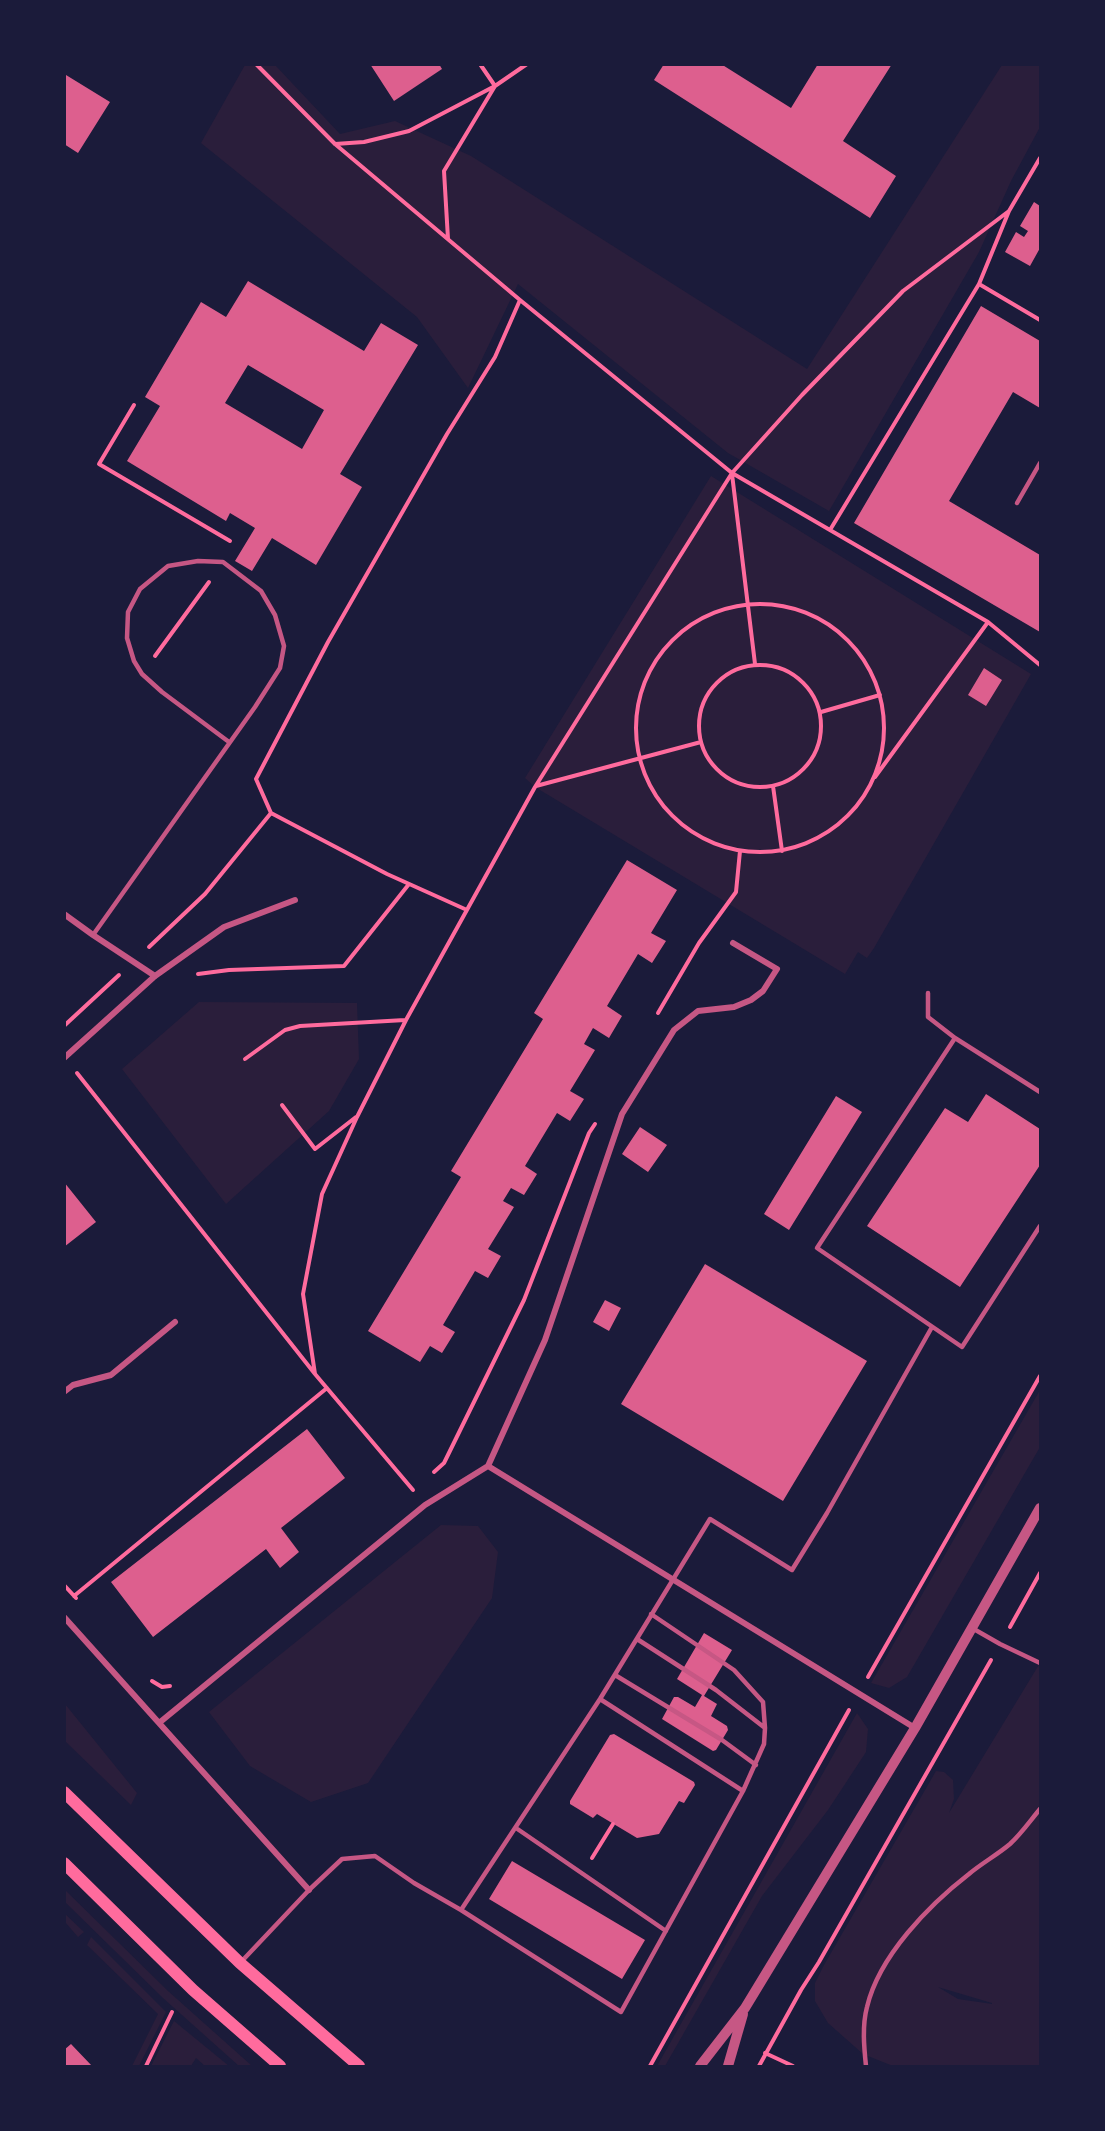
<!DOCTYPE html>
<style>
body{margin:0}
#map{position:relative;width:1105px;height:2131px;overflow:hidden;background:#1b1b3a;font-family:Karla,sans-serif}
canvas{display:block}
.frame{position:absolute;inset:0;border:66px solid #1b1b3a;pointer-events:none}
</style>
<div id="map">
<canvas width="1105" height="2131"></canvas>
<div class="frame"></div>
</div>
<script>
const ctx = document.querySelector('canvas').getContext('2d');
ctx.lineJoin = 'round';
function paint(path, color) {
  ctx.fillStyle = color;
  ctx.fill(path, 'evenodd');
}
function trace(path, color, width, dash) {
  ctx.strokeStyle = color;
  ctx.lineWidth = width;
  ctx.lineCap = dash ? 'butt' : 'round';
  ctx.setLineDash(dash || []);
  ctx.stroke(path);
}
const green = new Path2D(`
 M245 65H275L340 134 395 121 471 156 807 369 1002 65H1040V127L1011 181 979 252 829 511 728 453 518 284 468 388 417 317 201 143Z
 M711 476 1031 674 874 948 867 958 858 952 845 974 535 787 525 778Z
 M199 1002 357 1003 359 1059 329 1111 226 1204 122 1069Z
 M1040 1390V1447L907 1677 889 1688 871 1683Z
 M441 1525 478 1526 498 1552 492 1598 368 1783 311 1802 250 1766 209 1712Z
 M1040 1663V2066H893L863 2054 828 2023 815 2001V1983L824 1965 936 1771 944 1772 953 1780 954 1799 949 1813ZM938 1987 992 2003V2004L958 1999Z
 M65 1704 137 1793 131 1805 65 1741Z
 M857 1713 868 1729 866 1752 828 1810 762 1896 665 2066H657Z
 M64 1889 168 1991 252 2066H239L163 1998 65 1902Z
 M64 1913 84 1932 78 1937 65 1922Z
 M91 1937 166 2012 139 2066H132L158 2014 87 1945Z
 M174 2021 229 2066H205L196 2058 191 2066H151Z`);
const building = new Path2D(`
 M370 64H439L442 69 394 101Z
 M664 64H721L791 108 818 64H892L843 141 896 176 870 218 654 80Z
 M66 75 110 102 78 153 64 144V78Z
 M1034 202 1040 206V248L1030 266 1005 252 1016 232 1024 237 1028 231 1020 226Z
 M248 281 364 351 381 323 418 345 340 474 362 487 316 565 272 538 252 571 235 561 255 528 230 513 226 521 127 461 160 406 145 397 201 302 226 317ZM248 365 324 410 302 449 225 403Z
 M981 306 1040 341V408L1013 392 949 501 1040 555V632L854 523Z
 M984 668 1002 680 986 706 968 695Z
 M627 860 677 890 651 933 666 941 652 963 638 954 607 1006 622 1016 609 1038 593 1028 584 1044 595 1050 570 1091 584 1099 570 1121 557 1113 525 1166 537 1174 524 1195 511 1188 503 1201 514 1207 488 1249 501 1256 488 1278 475 1271 443 1325 455 1332 442 1353 430 1346 420 1362 368 1331 461 1177 451 1171 543 1019 534 1013Z
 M986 1094 1040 1129V1165L960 1287 867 1226 945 1108 968 1122Z
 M836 1096 862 1112 789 1230 764 1214Z
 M640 1127 667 1145 648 1172 622 1154Z
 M64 1182 96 1222 64 1247Z
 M705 1264 867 1361 783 1501 621 1404Z
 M605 1300 621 1308 609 1331 593 1322Z
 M307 1429 345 1478 281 1528 299 1552 280 1568 266 1549 153 1637 111 1582Z
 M704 1633 732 1650 704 1696 717 1704 711 1716 727 1726 728 1730 716 1750 713 1751 662 1719 674 1697H678L695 1707 702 1695 677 1679Z
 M614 1734 694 1782 695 1785 684 1803 679 1801 659 1834 637 1838 597 1814 593 1818 570 1804V1801L610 1735Z
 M512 1861 645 1940 622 1979 489 1899Z
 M71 2044 92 2066H64V2050Z`);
const path = new Path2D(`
 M256 64 335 144 520 300 732 473 988 622 1040 665
 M335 144 364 142 409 131 495 86 527 64
 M1040 158 1009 211 979 284 1040 320
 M448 239 444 171 495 86 480 64
 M134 405 99 464 230 541
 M732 474 755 664
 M830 530 979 284
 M636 728a124 124 0 1 1 248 0a124 124 0 1 1-248 0Z
 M155 656 209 582
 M699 726a61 61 0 1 1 122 0a61 61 0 1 1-122 0Z
 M821 712 880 695
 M875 777 988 622
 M536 786 701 742
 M773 786 782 851
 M467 910 387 874 271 813 256 779 328 642 447 434 495 357 520 300
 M149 947 205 894 271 813
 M198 974 229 970 344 966 409 884
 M658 1013 699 943 736 892 740 851
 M65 1025 119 975
 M245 1059 285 1030 300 1026 405 1020
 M77 1073 315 1374 413 1490
 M282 1105 315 1149 356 1117
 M315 1374 303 1294 322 1194 357 1117 406 1020 535 787 732 473 802 395 903 291 1009 211
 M434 1472 444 1463 524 1300 589 1133 595 1124
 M64 1585 76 1598
 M74 1596 327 1388
 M1010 1627 1040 1573
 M868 1677 1040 1376
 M152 1681 162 1687 170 1686
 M592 1858 613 1824
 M765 2053 793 2066
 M146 2066 172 2012
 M650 2066 849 1710
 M759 2066 801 1990 819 1962 991 1660`);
const service = new Path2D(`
 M1017 503 1040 463
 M93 935 255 707 280 668 284 646 275 615 261 591 223 562 198 561 168 566 140 589 128 612 127 638 134 661 142 674 162 692 229 742
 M928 993V1017L955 1038 1040 1092
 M955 1038 817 1248 962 1347 1040 1226
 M651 1614 734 1670 763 1702 765 1728 764 1744 743 1791
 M972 1628 1000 1644 1040 1663
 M637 1639 716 1690 765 1728
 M615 1675 722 1740 756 1765
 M600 1699 743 1791 621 2012 461 1910 600 1699 710 1519 792 1570 827 1513 932 1327
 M516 1828 666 1931
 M241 1962 309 1890 342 1859 375 1856 414 1883 461 1910
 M866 2066C864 2047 862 2026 867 2007 879 1956 929 1905 969 1874 982 1863 997 1855 1010 1844 1021 1834 1030 1821 1040 1809`);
const minor = new Path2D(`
 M64 914 93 935 155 976
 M64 1058 155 976 224 927 295 900
 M64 1392 73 1385 111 1375 175 1322
 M488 1466 915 1728
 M64 1617 159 1723 425 1505 488 1466 545 1340 622 1114 674 1030 698 1011 734 1007 751 1000 763 991 777 969 733 943
 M159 1723 309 1890`);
const tertiary = new Path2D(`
 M700 2066 745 2008 915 1728 1040 1508
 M728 2066 743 2014`);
const secondary = new Path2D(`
 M64 1792 240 1963 359 2066
 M64 1863 193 1990 280 2066`);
paint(green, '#2a1e3b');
paint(building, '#dd5f8e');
trace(path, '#ff6b9d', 4);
trace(service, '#c65784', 4.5);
trace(minor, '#c65784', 6);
trace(tertiary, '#c65784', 10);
trace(secondary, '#ff6b9d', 12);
</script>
